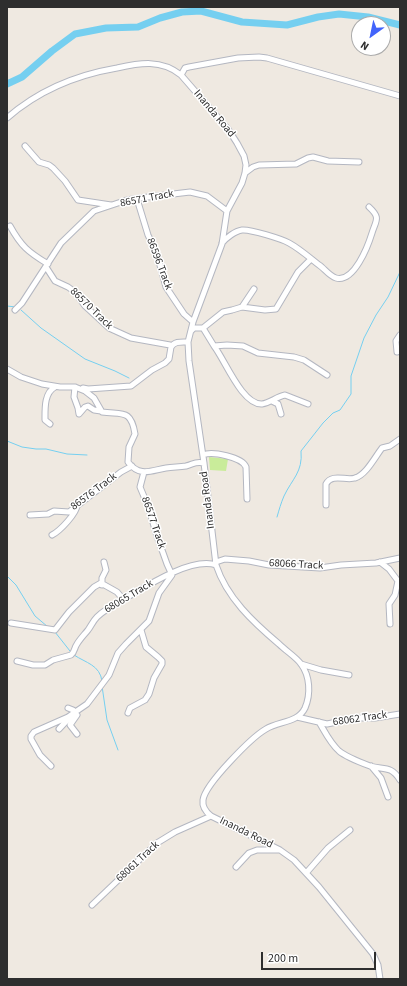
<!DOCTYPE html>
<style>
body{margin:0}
#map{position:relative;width:407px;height:986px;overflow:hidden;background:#efe9e1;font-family:"Source Sans 3",sans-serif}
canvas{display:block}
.frame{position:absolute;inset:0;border:8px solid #2e2e2e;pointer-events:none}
.north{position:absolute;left:351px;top:16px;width:40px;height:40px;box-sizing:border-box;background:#fff;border:1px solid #ababab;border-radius:50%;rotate:213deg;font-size:11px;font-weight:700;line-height:16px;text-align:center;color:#2e2e2e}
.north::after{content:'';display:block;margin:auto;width:14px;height:18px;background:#4264fb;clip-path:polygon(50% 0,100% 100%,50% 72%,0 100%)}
.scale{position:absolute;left:261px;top:952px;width:115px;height:18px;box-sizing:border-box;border:2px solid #2e2e2e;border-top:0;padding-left:5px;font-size:12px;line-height:14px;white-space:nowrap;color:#2e2e2e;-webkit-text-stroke:3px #fff;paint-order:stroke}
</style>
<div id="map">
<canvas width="407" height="986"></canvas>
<div class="frame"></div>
<div class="north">N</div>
<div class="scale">200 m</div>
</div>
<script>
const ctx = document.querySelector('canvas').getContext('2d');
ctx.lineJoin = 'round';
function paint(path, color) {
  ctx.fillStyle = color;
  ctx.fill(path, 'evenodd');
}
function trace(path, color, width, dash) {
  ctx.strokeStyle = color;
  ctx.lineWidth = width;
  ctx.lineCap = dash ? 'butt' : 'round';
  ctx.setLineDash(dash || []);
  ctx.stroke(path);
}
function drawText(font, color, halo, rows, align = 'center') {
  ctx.font = font + ' "Source Sans 3",sans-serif';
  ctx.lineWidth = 3;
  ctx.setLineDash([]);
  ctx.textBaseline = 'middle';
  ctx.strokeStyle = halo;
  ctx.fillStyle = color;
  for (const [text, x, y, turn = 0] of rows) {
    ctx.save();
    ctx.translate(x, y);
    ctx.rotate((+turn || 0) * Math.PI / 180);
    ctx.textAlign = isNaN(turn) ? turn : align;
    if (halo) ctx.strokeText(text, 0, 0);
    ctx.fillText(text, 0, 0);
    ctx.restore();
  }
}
const pitch = new Path2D(`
 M209 457 228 459 226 471 210 470Z`);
const stream = new Path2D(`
 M7 306 16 307
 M21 310 41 328 85 359 115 371 129 378
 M7 441 22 447 36 449H46L67 454 87 455
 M277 517C279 510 281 503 284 496 292 479 303 472 301 451L323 423 333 413 340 410 351 394V376L364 338 376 315 388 297 400 272
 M7 576 16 585 35 616 48 627
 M55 632 70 651
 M74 655C86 663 100 665 102 681
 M102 686 107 720 118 750`);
const river = new Path2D(`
 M7 84 22 77 52 51 75 34 106 28 138 27 160 18 182 12 201 11 242 22 287 25 318 17 339 14 368 17 400 25`);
const minor = new Path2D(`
 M181 75 185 68 189 67 238 58 259 57 267 58 400 96
 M7 118C39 90 76 75 117 68 140 63 161 59 181 75L228 129 237 143 244 156 246 165 245 173 242 183 227 211 222 244 193 322 188 342 189 361 204 463 216 565C227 598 253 622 279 644 286 651 296 657 301 664 310 676 311 694 305 708 298 723 279 721 266 729 252 737 205 784 203 800 202 807 206 812 211 816L280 850 294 860 319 887 373 954 378 965 380 979
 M25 146 39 162 49 165 53 168 65 181 78 200 111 205
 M245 173 253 167 259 165 296 164 308 158 313 157 328 161 359 162
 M137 199 148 235 157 254 166 287 184 314 193 322
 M10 226C21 246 28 252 48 264
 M222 243C226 238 235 231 242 230 250 229 282 239 289 243 300 249 310 258 319 265 324 268 329 276 336 278 354 283 368 246 372 233 376 220 381 218 369 207
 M46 267 55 281 68 287 75 292 85 306 109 328 131 338 170 345 171 347C175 341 181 342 188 342
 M242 307 254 289
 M15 310 22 303 61 243 94 211 127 200 140 198 190 192 207 196 227 211
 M203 328 214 346 227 345 243 346 258 353 294 357 304 360 327 375
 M191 331 194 328H203L223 312 232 310 242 307 265 310 276 309 298 272 311 259
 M214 346C225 360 242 405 262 404 270 403 276 397 285 395L308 404
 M397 352 396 341 400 335
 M7 369 21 377 42 384 60 387H75L85 391 94 398 102 412C121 415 131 408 135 434L129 447 128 462C140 478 152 470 166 468 173 467 179 467 186 466 194 464 195 461 204 463
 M75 387 74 397 78 408 79 414 85 407 88 406 94 410 101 411
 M83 388 88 389 131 386 152 370 165 363 169 359 171 347
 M272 401 278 404 281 414
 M50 424 45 420C45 409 44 393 55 387
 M203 455C212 451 242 457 246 467L247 499
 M326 505V484C332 473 346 481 355 478 366 475 375 457 382 448L390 446 400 439
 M30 515 48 514 54 511 69 512 121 472 132 466
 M52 535C60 531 77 513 77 505
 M216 562 225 559 249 561 269 565 320 568 341 565 376 563 400 558
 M380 562 389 569 398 581 395 595 389 604 390 624
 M102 585V578L106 570 104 562
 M11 623 55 630 69 612 94 587 101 583 117 592 123 599
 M17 661 33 665H45L53 660 71 655C75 652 74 648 77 644 80 639 84 635 88 630 91 626 93 621 97 617 105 609 117 603 128 597 148 585 192 557 216 565
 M301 664 321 670 349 675
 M128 713 130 708 145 700 149 694 154 678 162 664V661L158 657 146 647 141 630
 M297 717 327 724 357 718H375L400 714
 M319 722C325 732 330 743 339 751 345 756 362 763 370 766 383 770 391 765 400 780
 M59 729 75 712 73 710 68 708
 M77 734 70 725 77 715
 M51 766 40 755 31 739V736L34 732 68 717 87 704 109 675 118 653 126 644 149 621 159 593 172 575 167 564 157 536 148 506 140 487 144 472
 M371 766 381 778 388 797
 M236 867 249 853 257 850H279
 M307 872 328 848 350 830
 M92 905 157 843 175 832 211 816`);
const streetNames = [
 ["Inanda Road",214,114,50],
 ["86571 Track",147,199,-11],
 ["86596 Track",159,264,69],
 ["86570 Track",91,309,44],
 ["86576 Track",94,492,-37],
 ["Inanda Road",208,500,-97],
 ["86577 Track",153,523,71],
 ["68066 Track",296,565,3],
 ["68065 Track",129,597,-31],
 ["68062 Track",360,719,-8],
 ["Inanda Road",246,833,26],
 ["68061 Track",138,862,-43]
];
paint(pitch, '#c9ec9a');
trace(stream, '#75cff0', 1);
trace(river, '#75cff0', 7);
trace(minor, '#b4b7c1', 7);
trace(minor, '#fff', 5);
drawText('11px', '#2e2e2e', '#fff', streetNames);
</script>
